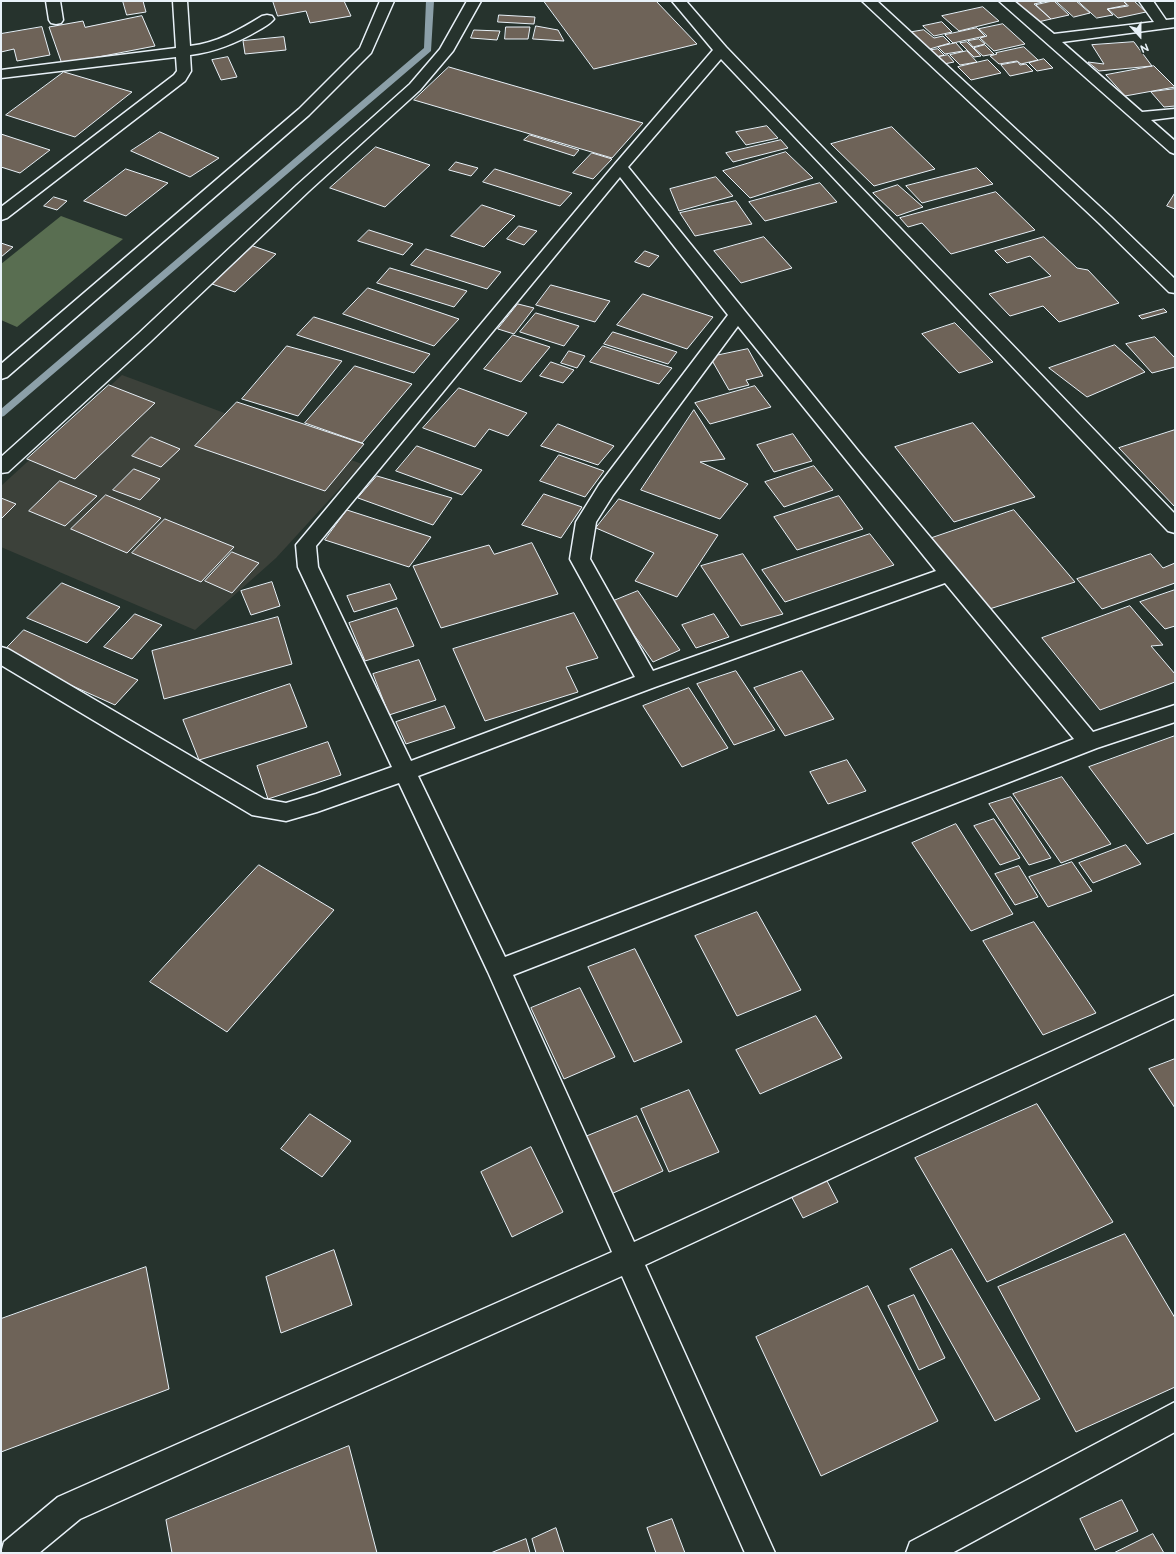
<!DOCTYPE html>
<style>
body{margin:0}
#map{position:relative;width:1176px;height:1554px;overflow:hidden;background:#26332d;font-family:"Balsamiq Sans",sans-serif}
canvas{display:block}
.frame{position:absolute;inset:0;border:2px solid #e8f1f8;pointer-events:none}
.north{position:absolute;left:1120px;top:16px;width:40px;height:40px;-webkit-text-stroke:3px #26332d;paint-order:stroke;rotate:159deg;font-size:11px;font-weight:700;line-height:16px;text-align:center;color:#e8f1f8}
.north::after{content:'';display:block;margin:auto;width:14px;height:18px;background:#e8f1f8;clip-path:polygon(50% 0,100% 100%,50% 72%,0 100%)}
</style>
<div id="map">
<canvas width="1176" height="1554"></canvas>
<div class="frame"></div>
<div class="north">N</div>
</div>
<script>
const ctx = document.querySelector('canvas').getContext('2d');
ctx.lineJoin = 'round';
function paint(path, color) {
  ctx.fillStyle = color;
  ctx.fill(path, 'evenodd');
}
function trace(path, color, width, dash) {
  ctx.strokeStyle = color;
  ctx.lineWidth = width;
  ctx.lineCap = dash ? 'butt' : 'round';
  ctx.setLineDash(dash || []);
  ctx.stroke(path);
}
const built = new Path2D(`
 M122 375 362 464 276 558 195 630 1 547V486Z`);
const green = new Path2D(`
 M61 216 123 239 17 327 1 320V264Z`);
const stream = new Path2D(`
 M426 1H434L431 51 4 416 1 417V409L424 48Z`);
const building = new Path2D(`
 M123 1H143L146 12 127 15Z
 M273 1H344L351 16 310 23 306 11 278 16Z
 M544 1H656L697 44 594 69Z
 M1020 1H1047L1034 4 1051 19 1038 22 1016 2Z
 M1054 1 1069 15 1051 19 1036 5Z
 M1056 1H1076L1090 13 1074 17Z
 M1078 1H1123L1127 5 1107 9 1113 15 1097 18Z
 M1124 1H1134L1146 12 1118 18 1108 9 1128 6Z
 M983 7 999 21 959 31 942 16Z
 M499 15 535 17 534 24 498 22Z
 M142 16 155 46 62 64 49 27 83 21 85 27Z
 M942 22 952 32 934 36 923 26Z
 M1003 24 1025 44 994 51 980 38 987 36 979 29Z
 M536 26 558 30 564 41 533 39Z
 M42 27 50 55 17 61 14 49 1 52V34Z
 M506 27H530L528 39H505Z
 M977 28 985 36 953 43 945 35Z
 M474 30 500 31 497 40 471 38Z
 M924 30 934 38 943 36 950 43 923 51 906 33Z
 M284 37 286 50 245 54 243 41Z
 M979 39 985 44 973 47 968 41Z
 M967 42 981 56 974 57 960 43Z
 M1134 42 1152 66 1099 71 1088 62 1104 64 1092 45Z
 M956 43 963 51 945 54 938 47Z
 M985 45 994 54 983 56 974 48Z
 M1024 47 1038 60 1021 64 1017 61 999 64 990 56 997 54 996 53Z
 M938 49 944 55 932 58 925 51Z
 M967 51 977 62 960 65 950 55Z
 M948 55 954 62 939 65 933 58Z
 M228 57 237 77 221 80 212 60Z
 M1044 59 1053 68 1037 71 1029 63Z
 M988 60 1001 73 971 80 958 67Z
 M1018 62 1020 65 1026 64 1033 71 1010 76 1001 65Z
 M1154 66 1175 87 1125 96 1106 75Z
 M449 67 643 123 612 158 414 100Z
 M64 72 132 92 75 137 6 115Z
 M1175 89V106L1164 107 1151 92Z
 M767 126 778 138 746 145 736 132Z
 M892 127 935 169 874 186 831 144Z
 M160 132 219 158 190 177 131 151Z
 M1 134 50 150 20 173 1 167Z
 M530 135 579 150 574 156 524 140Z
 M781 140 788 148 733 162 726 153Z
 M376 147 430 165 385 207 330 188Z
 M786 152 813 178 750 198 723 171Z
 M592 153 612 159 593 179 573 173Z
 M456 162 478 168 471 176 449 170Z
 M977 168 993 184 922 203 906 186Z
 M126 169 168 183 126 216 84 201Z
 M495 169 572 193 560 206 483 182Z
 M716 177 733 196 679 211 670 189Z
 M820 183 837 202 765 221 749 202Z
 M898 185 923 207 897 216 873 193Z
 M996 192 1035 230 951 254 922 223 908 227 900 218Z
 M1175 193V209L1167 206Z
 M54 197 67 201 57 210 44 206Z
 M736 201 752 224 695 236 680 213Z
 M482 205 515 216 484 247 451 236Z
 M519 226 537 231 524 245 507 239Z
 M369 230 413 244 403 255 358 241Z
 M764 237 792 268 741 283 714 251Z
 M1044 237 1077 268 1088 270 1119 303 1059 322 1043 306 1010 316 989 294 1051 276 1030 256 1007 263 995 251Z
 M1 243 13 247 1 257Z
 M253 246 276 254 235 292 212 284Z
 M426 249 501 272 487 289 411 265Z
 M645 251 659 256 649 267 635 262Z
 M390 268 467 291 454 307 377 283Z
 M551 285 610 301 595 322 536 305Z
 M368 288 459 319 434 346 343 314Z
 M643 294 713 317 687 349 617 325Z
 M518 304 534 308 514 334 498 329Z
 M1164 309 1167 312 1142 319 1139 316Z
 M536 313 579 326 564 346 520 332Z
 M314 317 430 354 414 373 297 335Z
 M955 323 993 362 959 373 922 334Z
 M613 332 677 352 668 364 604 344Z
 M513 335 550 347 521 382 484 369Z
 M1155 337 1175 358V367L1152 373 1126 344Z
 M1115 345 1145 372 1087 397 1049 368Z
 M287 346 342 361 298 416 242 399Z
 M603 346 672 368 659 384 590 362Z
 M748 349 763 376 746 380 749 385 729 390 710 357Z
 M569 351 585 356 577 368 561 363Z
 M551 362 574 370 563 383 540 376Z
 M355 366 412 384 362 443 305 423Z
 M109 385 155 403 75 479 27 459Z
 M755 386 771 407 710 424 695 403Z
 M459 388 527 413 508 436 489 429 475 447 423 428Z
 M237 402 364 444 325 491 195 446Z
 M694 410 725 459 700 462 748 484 720 519 641 490Z
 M973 423 1035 497 954 522 895 447Z
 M558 424 614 446 598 465 541 446Z
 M1175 430V507L1119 448Z
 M793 434 812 461 774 472 757 445Z
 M151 437 180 449 161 467 132 456Z
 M417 446 482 470 462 495 396 471Z
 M559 455 604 471 585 497 540 481Z
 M814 466 833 490 784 507 765 482Z
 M134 469 160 479 140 500 113 490Z
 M377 476 452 498 433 525 358 498Z
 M60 481 97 496 65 526 29 511Z
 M544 494 582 507 561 538 522 525Z
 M106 495 161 518 127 553 71 529Z
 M839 496 863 529 797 550 774 517Z
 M1 498 16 504 1 519Z
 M619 499 718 535 677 597 635 581 654 553 596 528Z
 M347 510 431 537 409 567 325 540Z
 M1014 510 1075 582 983 611 929 539Z
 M165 519 234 547 201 582 132 553Z
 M870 534 894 565 785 602 762 570Z
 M532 543 558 594 441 628 413 566 489 545 494 554Z
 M232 552 259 563 232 593 205 581Z
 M743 554 783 614 741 626 701 566Z
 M1151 554 1163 568 1175 563V583L1102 609 1077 579Z
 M272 582 280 606 251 615 241 591Z
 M62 583 120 607 87 643 27 618Z
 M390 584 397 599 354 612 347 596Z
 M1175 590V626L1165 629 1140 602Z
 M638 591 680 650 653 662 611 602Z
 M1130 606 1163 645 1151 646 1175 674V682L1100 710 1042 638Z
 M397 608 414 646 365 661 349 623Z
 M574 613 598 658 566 667 578 692 485 721 453 649Z
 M135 614 162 625 132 659 104 647Z
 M714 614 729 637 696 648 682 625Z
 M278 617 292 664 164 699 152 651Z
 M24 630 138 680 115 705 1 654Z
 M419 660 436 700 389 715 373 674Z
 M736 671 775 730 734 745 697 684Z
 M802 671 834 719 785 736 754 688Z
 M290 684 307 727 199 760 183 720Z
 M689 688 728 748 682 767 643 706Z
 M445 706 455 728 406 744 396 722Z
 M1175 736V833L1147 844 1089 767Z
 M328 742 341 775 268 799 257 766Z
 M847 760 866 791 828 804 810 772Z
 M1062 777 1111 844 1061 863 1013 794Z
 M1011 797 1051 858 1029 865 989 804Z
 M994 819 1020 858 1000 865 974 826Z
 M956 824 1013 914 971 931 912 843Z
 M1126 845 1141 864 1093 883 1079 863Z
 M1072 862 1092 891 1048 907 1029 877Z
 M259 865 334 910 227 1032 150 982Z
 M1019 866 1038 897 1015 905 995 874Z
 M757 912 801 990 737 1016 695 936Z
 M1034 922 1096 1013 1043 1035 983 941Z
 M635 949 682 1042 634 1062 588 967Z
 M580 988 615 1057 564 1079 531 1008Z
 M816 1016 842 1058 760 1094 736 1050Z
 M1175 1059V1108L1149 1069Z
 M689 1090 719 1152 669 1172 641 1109Z
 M1037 1104 1113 1222 987 1282 915 1158Z
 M310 1114 351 1141 322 1177 281 1149Z
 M637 1116 663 1171 611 1194 585 1137Z
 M531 1147 563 1212 512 1237 481 1172Z
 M826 1179 838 1202 803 1218 790 1194Z
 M1125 1234 1175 1318V1387L1076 1432 998 1287Z
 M952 1249 1040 1399 995 1421 910 1269Z
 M334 1250 352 1305 281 1333 266 1277Z
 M146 1267 169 1389 1 1452V1319Z
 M868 1286 938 1421 821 1476 756 1337Z
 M914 1295 945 1358 919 1370 888 1306Z
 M349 1446 377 1553H172L166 1520Z
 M1122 1500 1138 1531 1095 1550 1080 1519Z
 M672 1519 685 1553H656L647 1528Z
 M556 1528 564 1553H536L532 1539Z
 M1153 1534 1164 1553H1114Z
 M526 1539 530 1553H491Z`);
const minor = new Path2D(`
 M46 1H60L63 20 61 23 56 24 51 23 49 20Z
 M173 1H187L190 46C217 43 239 30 262 16L267 15 272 16 274 19C270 24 264 27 259 30 237 43 215 52 190 55L191 71 185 81 7 218 1 220V207L174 75 177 71 176 57 1 78V70L176 48Z
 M380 1H394L371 53 309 115 7 377 1 379V364L299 109 360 48Z
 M467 1H481L453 51 420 90 309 191 150 342 8 472 1 473V457L138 334 297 185 410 84 440 49Z
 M672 1H686L726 47 1175 514V533L1168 531 721 59 628 167 859 452 1093 732 1175 705V722L1097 748 513 975 634 1242 1175 995V1018L645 1265 775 1553H745L622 1276 80 1519 39 1553H1L4 1542 58 1497 612 1252 488 972 399 783 317 812 286 821 252 815 1 665V647L8 649 264 799 286 803 316 794 392 767 298 567 296 545 615 164 713 50ZM620 177 728 315 599 485 576 522 570 559 635 677 411 761 318 567 316 546ZM738 326 936 571 653 671 590 559 596 522 613 495ZM945 583 1074 739 505 957 418 776 655 687Z
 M862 1H877L1111 217 1175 279V293L1169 292 1099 223Z
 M999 1H1014L1054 34 1154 22 1139 1H1153L1166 20 1175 19V27L1062 42 1142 112 1175 109V117L1151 120 1175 141V154L1170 152Z
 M1175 1402V1432L952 1553H906L910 1542Z`);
paint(built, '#3c413a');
paint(green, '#596e51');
paint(stream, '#8ca0a9');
paint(building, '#6e6358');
trace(building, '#e8f1f8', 1);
trace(minor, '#e8f1f8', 3);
paint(minor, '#26332d');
</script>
